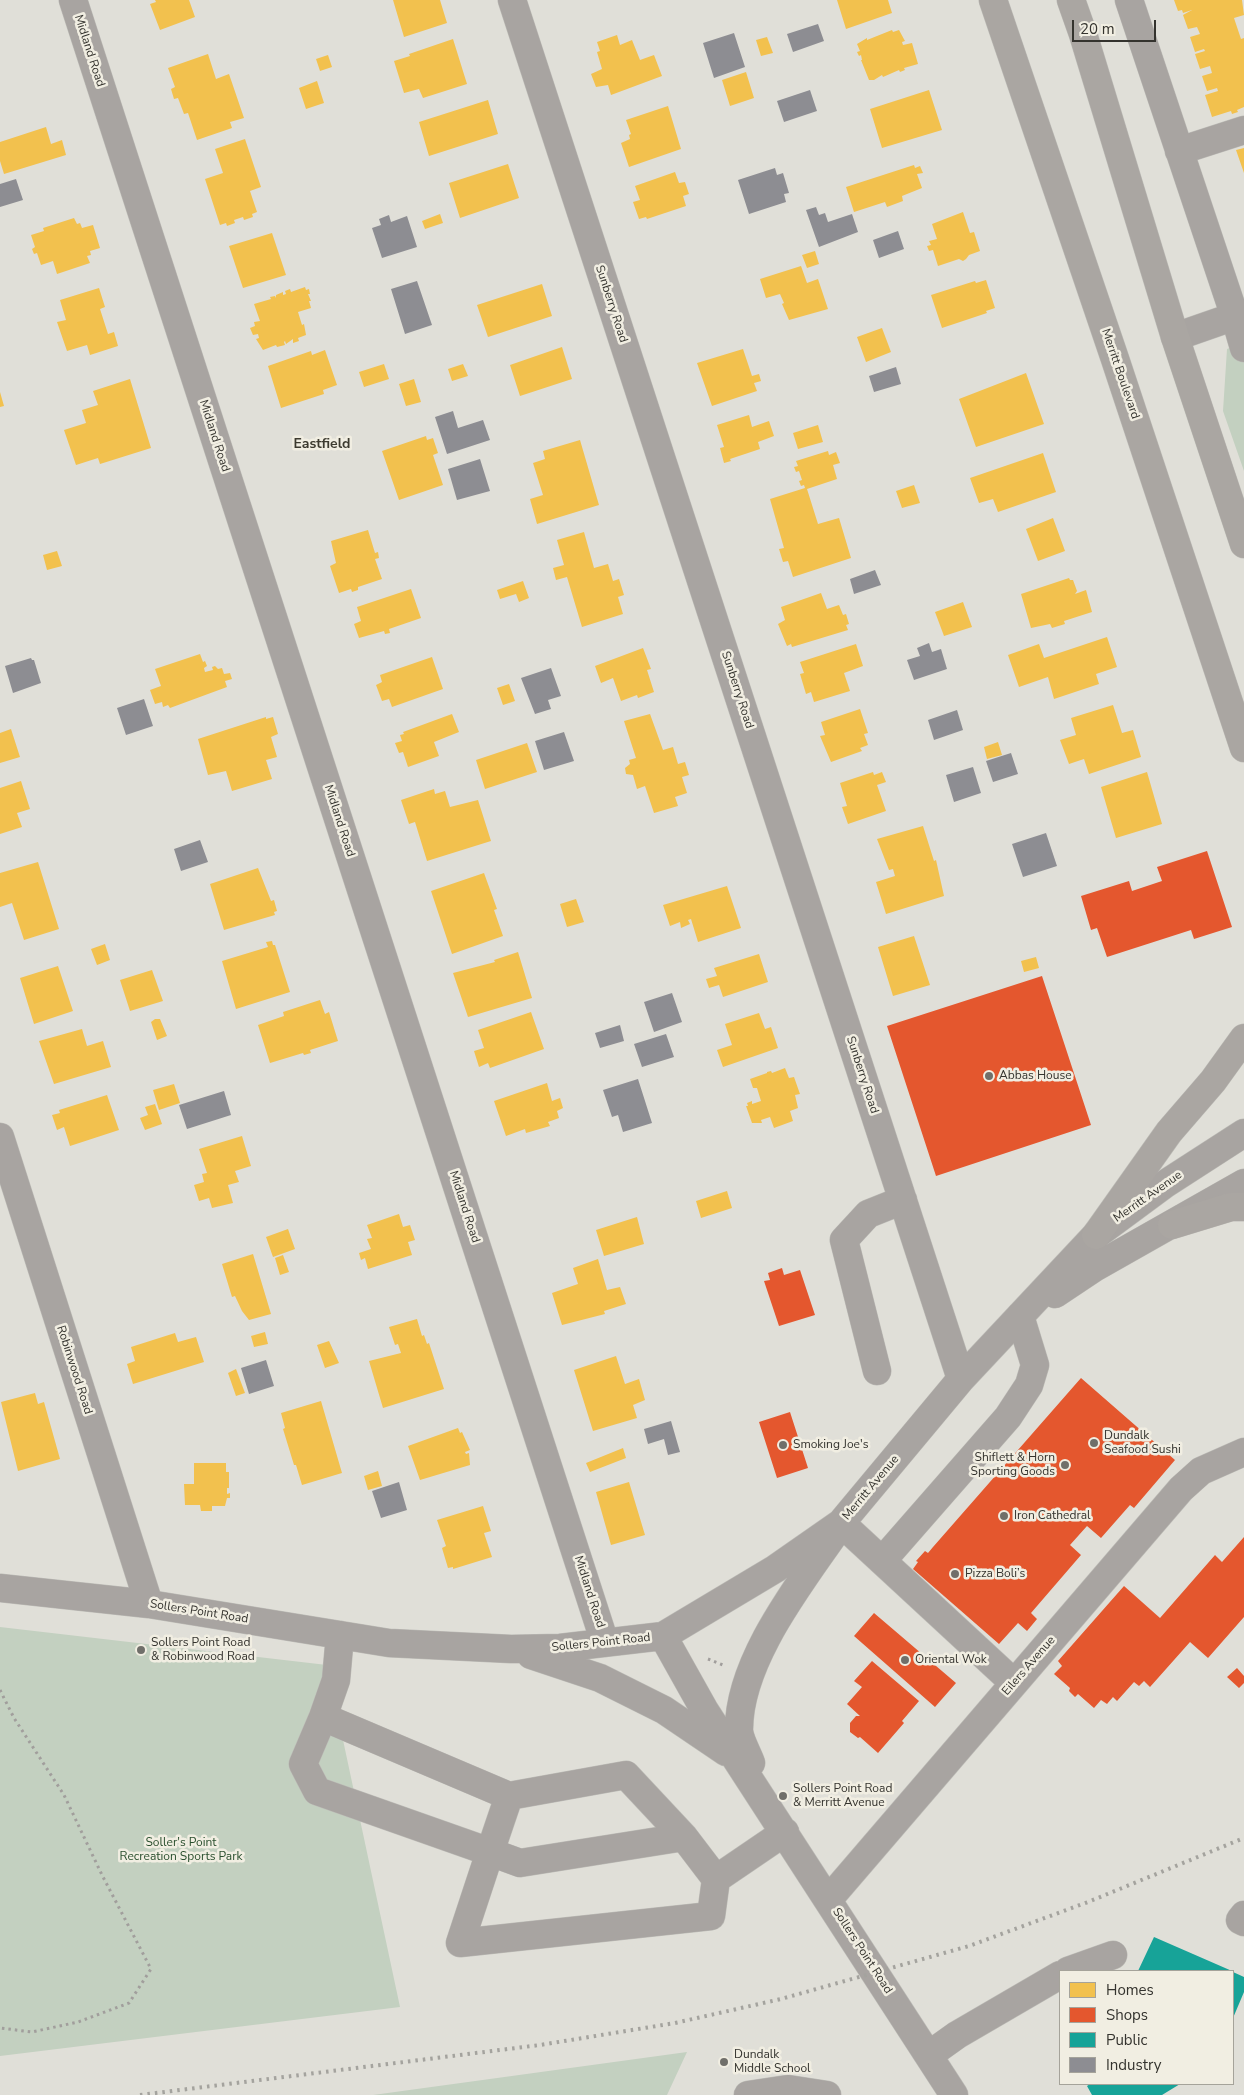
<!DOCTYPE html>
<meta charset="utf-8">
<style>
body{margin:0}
#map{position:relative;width:1244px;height:2095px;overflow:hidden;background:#e0dfd8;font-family:"Nunito Sans",sans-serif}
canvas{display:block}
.legend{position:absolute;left:1059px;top:1970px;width:175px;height:115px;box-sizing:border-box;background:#f1eee2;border:1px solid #a5a39a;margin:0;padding:6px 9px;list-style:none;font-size:15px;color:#34332e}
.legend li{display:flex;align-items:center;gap:10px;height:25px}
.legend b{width:25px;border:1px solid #a5a39a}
.scale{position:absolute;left:1072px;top:20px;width:84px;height:22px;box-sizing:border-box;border:2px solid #34332e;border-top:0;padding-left:6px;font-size:15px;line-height:18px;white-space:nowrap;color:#34332e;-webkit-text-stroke:4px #f1eee2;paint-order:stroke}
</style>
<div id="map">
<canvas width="1244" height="2095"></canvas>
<ul class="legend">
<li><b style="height:14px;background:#f2c14e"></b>Homes</li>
<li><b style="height:14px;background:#e4572e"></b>Shops</li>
<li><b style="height:14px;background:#17a398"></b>Public</li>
<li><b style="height:14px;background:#8d8d92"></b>Industry</li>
</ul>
<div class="scale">20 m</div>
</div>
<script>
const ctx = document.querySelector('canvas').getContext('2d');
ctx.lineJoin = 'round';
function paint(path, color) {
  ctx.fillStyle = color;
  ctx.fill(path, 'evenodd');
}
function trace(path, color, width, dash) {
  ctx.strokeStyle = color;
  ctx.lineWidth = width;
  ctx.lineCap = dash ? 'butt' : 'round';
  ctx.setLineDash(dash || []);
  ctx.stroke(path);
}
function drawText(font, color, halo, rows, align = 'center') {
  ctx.font = font + ' "Nunito Sans",sans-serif';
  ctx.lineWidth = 5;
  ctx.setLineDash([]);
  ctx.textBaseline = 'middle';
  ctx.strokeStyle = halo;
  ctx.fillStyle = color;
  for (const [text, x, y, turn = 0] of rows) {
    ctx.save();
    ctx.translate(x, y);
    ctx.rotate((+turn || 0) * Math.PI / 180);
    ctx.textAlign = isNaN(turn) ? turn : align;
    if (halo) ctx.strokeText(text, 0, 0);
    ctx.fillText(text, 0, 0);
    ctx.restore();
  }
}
const green = new Path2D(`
 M1244 342V471L1223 411 1227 349Z
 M0 1627 327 1665 400 2007 0 2056Z
 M687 2052 667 2095H373Z`);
const homes = new Path2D(`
 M155 0H189L195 17 160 30 150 4 156 2Z
 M393 0H440L447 23 404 37Z
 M837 0H888L892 13 846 29Z
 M1174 0H1242L1244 15 1234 18 1241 39 1244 38V107L1237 110 1238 112 1232 114 1231 111 1212 117 1205 95 1218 91 1217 88 1207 91 1202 76 1212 73 1210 66 1200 69 1195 54 1205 51 1204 49 1195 52 1190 37 1200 34 1197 27 1188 29 1183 15 1192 10 1183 13 1182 10 1178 11Z
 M892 30 893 32 899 30 905 41 902 42 903 45 912 43 918 64 904 68 905 70 900 72 899 70 883 77 882 75 874 80H869L861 60H862L861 55 859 56 857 52 860 51 857 44 867 38V40Z
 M617 35 620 45 632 40 640 60 654 55 662 76 611 95 608 85 596 87 591 74 602 69 597 52 600 51 597 42Z
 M767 37 773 53 761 56 756 40Z
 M453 39 467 84 423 98 419 89 404 93 394 61 410 56 409 54Z
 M208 54 216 79 229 74 244 118 230 122 232 128 197 140 188 113 184 114 178 98 174 99 171 89 175 87 168 68Z
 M328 55 332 67 320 71 316 59Z
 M746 72 754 98 730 106 722 80Z
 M317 81 324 103 306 109 299 88Z
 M929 90 942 130 882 148 870 109Z
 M488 100 498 134 429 156 419 122Z
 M668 106 681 149 629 167 621 143 630 139 629 135 631 134 626 120Z
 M46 127 51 144 62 140 66 155 4 174 0 161V142Z
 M245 139 261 187 250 191 257 212 252 214 253 217 244 220 243 217 234 220 235 223 227 226 226 223 220 225 205 179 223 173 215 149Z
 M1244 148V173L1236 150Z
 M508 164 519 198 460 218 449 183Z
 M914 165 915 168 920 166 923 173 917 174 922 188 902 196 903 201 887 207 885 202 854 212 846 187Z
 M675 172 679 183 685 182 689 194 683 196 686 206 647 219 646 217 639 219 633 202 640 200 635 186Z
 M963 212 970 233 974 232 980 251 969 255 966 259 963 261 959 259 938 266 933 250 929 251 927 246 931 245 929 241 937 239 932 224Z
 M440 214 443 223 425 229 422 221Z
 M74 218 77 224 80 223 82 228 93 225 100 248 90 251 91 255 87 256 90 263 57 274 53 261 41 265 37 253 34 254 32 249 35 247 31 235 44 231 43 228Z
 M272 233 286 275 243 288 229 246Z
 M815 251 819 264 807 268 802 255Z
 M801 266 807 283 818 279 828 309 789 320 782 304 784 303 780 294 766 298 760 279Z
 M986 280 995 308 986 311 987 313 942 328 931 295 975 281 976 283Z
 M542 284 552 316 488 337 477 305Z
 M305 287 306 290 309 289 310 294H308L311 301H309L311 308 298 312 302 325 304 324 306 335 298 338 299 341 293 343V339L286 344 285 341 284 342 285 345 277 347 276 345 263 350 256 339 259 338 258 334 253 335 250 328 255 326 254 322 260 321 254 304 271 299 270 297 275 296 276 298V295L283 292V295L286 294 285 291 290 289 291 292Z
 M99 288 105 307 100 309 108 334 114 332 118 346 90 355 87 345 67 351 57 322 66 320 60 300Z
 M882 328 891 352 866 362 857 337Z
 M562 347 572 379 520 396 510 365Z
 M743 349 752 376 759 374 761 381 754 383 757 391 712 406 697 363Z
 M325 350 337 385 323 390 324 394 281 408 268 366 311 351 312 355Z
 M384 364 389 379 364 387 359 372Z
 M463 364 468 376 452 381 448 369Z
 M1026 373 1044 424 976 447 959 399Z
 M130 379 151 448 100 464 98 458 76 465 64 430 86 423 82 410 98 405 93 391Z
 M414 379 421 402 406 406 399 384Z
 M0 392 4 406 0 407Z
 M749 415 752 427 769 421 774 436 758 442 760 449 730 459 731 461 724 463 720 448 724 447 717 425Z
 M818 425 823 442 798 449 793 433Z
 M426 436 427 440 433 438 438 453 433 455 443 485 399 500 382 451Z
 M580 440 599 505 537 524 530 499 543 495 533 463 545 459 543 451Z
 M828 451 829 455 836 452 840 463 833 465 837 479 807 489 818 524 839 518 851 558 793 577 788 561 783 562 779 549 784 548 770 499 805 488 804 485 801 486 799 481 802 480 799 471 796 472 794 467 798 466 796 461Z
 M1043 453 1056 492 998 512 993 499 979 503 970 478Z
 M914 485 920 503 902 508 896 491Z
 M1053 518 1065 551 1038 561 1026 529Z
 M368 530 375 553 378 552 379 558 375 559 382 579 358 587V590L352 592 351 589 339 593 330 566 336 563 331 541Z
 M584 532 594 568 608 564 613 581 619 579 624 595 618 597 623 614 582 627 567 577 556 580 553 568 564 565 557 540Z
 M57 551 62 566 47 570 43 555Z
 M1069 578 1070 580H1073L1077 591 1075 594 1086 590 1092 612 1064 621 1065 624 1052 628 1050 624 1031 628 1021 594Z
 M523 581 529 598 519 602 516 594 500 599 497 590Z
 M411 589 421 618 389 629 390 633 385 634 384 631 359 638 354 624 361 621 357 607Z
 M821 593 827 609 839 605 843 615 846 614 849 624 846 625 848 630 792 647 791 644 787 646 778 624 785 620 781 607Z
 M963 602 972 627 944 636 935 612Z
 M1107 637 1117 667 1096 674 1099 684 1054 699 1048 677 1019 687 1008 655 1039 644 1044 658Z
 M856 644 863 666 844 673 850 691 814 702 811 692 806 694 800 674 804 673 800 662Z
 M643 648 651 669 647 670 654 692 638 698 637 695 621 701 613 678 601 683 595 666Z
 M200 654 203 662 205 661 207 666 204 668 205 672 213 670 212 667 215 666 218 669 222 668 224 674 230 673 232 679 225 681 227 687 170 708 168 705 163 707 162 702 155 704 150 690 161 686 155 669Z
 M432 657 443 689 392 707 389 699 382 701 376 685 382 682 380 675Z
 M509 684 515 701 503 705 497 688Z
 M1113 705 1122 733 1133 730 1141 757 1089 774 1084 759 1069 764 1060 740 1076 735 1071 718Z
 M860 709 868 733 864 734 868 745 860 748 862 751 831 762 820 736 825 735 821 722Z
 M452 714 459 732 434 742 439 756 408 767 403 752 399 753 395 743 402 741 400 735 404 734 403 732Z
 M650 714 663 750 673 747 678 764 685 762 689 775 682 777 687 793 675 797 678 806 654 813 645 786 637 789 633 775 626 774 625 768 630 764 629 760 636 758 624 721Z
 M266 717V719L273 717 278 734 271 737 277 757 266 760 272 779 232 791 226 771 208 775 198 739Z
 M11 729 20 757 0 763V733Z
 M998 742 1002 755 987 759 984 747Z
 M527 743 537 772 485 789 476 760Z
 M873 772 874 775 882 772 886 782 877 785 886 811 848 824 842 807 847 806 840 783Z
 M1147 772 1162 824 1116 838 1101 787Z
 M21 781 30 809 17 813 22 827 0 834V788Z
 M434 789 435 794 445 791 450 807 478 800 491 841 427 861 415 822 409 824 401 800Z
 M923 826 934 861 936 860 944 896 886 914 876 882 895 876 893 869 889 870 877 839Z
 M38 862 59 929 24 940 12 903 0 907V873Z
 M258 868 271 901 274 900 277 911 274 912 275 915 224 930 210 884Z
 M484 873 497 909 494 910 503 936 452 954 431 891Z
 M727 886 741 928 698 942 691 919 688 920 690 924 681 928 680 922 670 926 663 905Z
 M576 899 584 922 567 927 560 904Z
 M914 936 930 985 893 996 878 947Z
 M272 941 273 945H275L290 992 236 1009 222 961 268 947 266 942Z
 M105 944 110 960 97 965 91 949Z
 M518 952 532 998 468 1017 453 973 495 962 494 960Z
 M759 954 768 982 723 997 719 985 709 988 706 979 717 976 714 968Z
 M1036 957 1039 968 1024 972 1021 961Z
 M58 966 73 1011 34 1024 20 978Z
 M152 970 163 1001 130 1011 120 980Z
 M320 1000 325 1014 329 1012 338 1041 310 1050 311 1053 304 1055 303 1053 270 1063 258 1025 284 1016 283 1012Z
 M531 1012 544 1049 490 1068 488 1063 479 1067 474 1051 484 1048 478 1030Z
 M759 1013 765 1029 771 1027 778 1048 723 1067 717 1050 732 1045 725 1024Z
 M155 1019H160L167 1036 157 1040 151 1022Z
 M82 1029 87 1046 103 1041 111 1067 54 1084 39 1041Z
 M785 1068 789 1078 794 1077 800 1094 795 1095 798 1108 790 1111 793 1121 774 1128 770 1117 761 1120 762 1123H752L746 1106H748L747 1103 752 1101V1104L761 1101 757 1088H753L750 1079 767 1073V1072L771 1071 772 1073Z
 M547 1083 552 1101 560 1098 563 1108 557 1111 559 1118 548 1122 550 1126 526 1133 525 1129 506 1136 494 1101Z
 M174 1084 180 1103 159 1110 153 1090Z
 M107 1095 119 1130 70 1146 64 1127 57 1130 52 1115 60 1113 59 1110Z
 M155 1104 162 1124 145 1130 140 1118 148 1115 145 1107Z
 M242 1136 251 1166 235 1171 239 1182 228 1185 233 1203 212 1208 209 1198 199 1201 194 1185 204 1182 202 1174 207 1173 199 1149Z
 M727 1191 732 1208 701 1218 696 1201Z
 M399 1214 403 1227 410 1225 415 1240 408 1242 412 1255 368 1269 365 1258 361 1260 359 1253 371 1249 367 1239 372 1238 367 1225Z
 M637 1217 644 1244 604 1256 596 1230Z
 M288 1229 295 1249 273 1257 266 1237Z
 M253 1254 271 1314 249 1320 242 1311 235 1296 232 1297 222 1264Z
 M283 1255 289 1272 280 1275 275 1258Z
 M598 1259 607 1290 620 1287 626 1304 604 1311 605 1314 562 1325 552 1293 578 1284 573 1268Z
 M417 1319 422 1336 424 1335 427 1344 429 1343 444 1389 383 1408 369 1361 401 1353 398 1344 395 1345 389 1327Z
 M265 1332 268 1344 254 1347 251 1336Z
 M175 1333 178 1342 196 1337 204 1362 133 1384 127 1364 135 1361 131 1347Z
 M329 1341 339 1363 325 1368 317 1345Z
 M616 1356 625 1384 639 1379 645 1400 633 1405 637 1418 593 1431 574 1370Z
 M236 1369 245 1393 236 1396 228 1373Z
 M35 1393 38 1404 44 1402 60 1459 18 1471 1 1402Z
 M321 1401 342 1473 302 1485 296 1465H294L283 1429 285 1428 281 1413Z
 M458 1428 460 1433 462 1432 470 1450 465 1452 466 1454 469 1453 470 1465 420 1480 408 1446Z
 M623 1448 626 1458 590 1472 586 1463Z
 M194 1463H226V1472H229V1488H227V1494L230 1493V1498H227L225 1506H212V1511H201L200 1505H185L184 1484H194Z
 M378 1471 382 1486 368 1490 364 1476Z
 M629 1482 645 1535 611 1545 596 1492Z
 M483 1506 491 1531 484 1533 492 1557 453 1569V1567L448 1568 442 1548 446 1546 437 1520Z`);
const shops = new Path2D(`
 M1207 851 1232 927 1194 939 1191 930 1107 957 1097 928 1091 930 1081 896 1129 881 1132 891 1162 881 1157 867Z
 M1042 976 1091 1125 936 1176 887 1026Z
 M782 1268 784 1275 800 1270 815 1315 779 1326 764 1281 770 1280 768 1273Z
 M1081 1378 1175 1460 1134 1508 1130 1505 1101 1538 1087 1526 1070 1545 1081 1555 1031 1613 1037 1619 1027 1631 1018 1623 999 1644 913 1569 918 1562 916 1561 925 1551 928 1553 933 1547Z
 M790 1412 808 1468 777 1478 759 1422Z
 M1244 1537V1617L1208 1658 1190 1642 1150 1687 1144 1681 1139 1686 1134 1682 1117 1701 1113 1697 1107 1704 1101 1700 1094 1708 1078 1694 1075 1697 1069 1691 1070 1688 1054 1674 1062 1666 1058 1661 1124 1586 1160 1618 1215 1555 1222 1562Z
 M874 1613 956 1683 935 1707 854 1636Z
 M872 1661 919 1701 902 1721 904 1723 878 1753 860 1737 858 1738 850 1732V1723L856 1716H860L847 1704 862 1687 854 1681Z
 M1237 1668 1244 1676V1683L1239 1688 1227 1677Z`);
const public = new Path2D(`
 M1154 1937 1232 1971H1138Z
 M1233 1972 1244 1977V1992L1233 2018Z
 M1090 2084H1180L1162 2095H1092L1087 2086Z`);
const industry = new Path2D(`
 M818 24 824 41 793 52 787 34Z
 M734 33 745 67 714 78 703 43Z
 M810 90 817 111 784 122 777 101Z
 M775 168 777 175 783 173 789 193 784 194 786 202 749 214 738 180Z
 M16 179 23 200 0 207V184Z
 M816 207 819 215 825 213 828 222 852 214 858 232 819 247 806 210Z
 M389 215 391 222 407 216 417 247 382 258 372 228 381 225 379 219Z
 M898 231 904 249 879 258 873 240Z
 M417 281 432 325 405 334 391 289Z
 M896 367 901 384 874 392 869 376Z
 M453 411 458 428 483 420 490 440 447 454 435 417Z
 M480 459 490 491 457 500 448 469Z
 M875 570 881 585 854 594 850 579Z
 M929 643 932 652 941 649 947 669 914 680 907 660 920 656 917 648Z
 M31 658 32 660H34L41 683 13 693 5 666Z
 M551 668 561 696 548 700 551 709 535 714 521 678Z
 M144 699 153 726 126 735 117 708Z
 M957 710 963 730 934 740 928 720Z
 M564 732 574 761 544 770 535 741Z
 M1011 753 1018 774 993 782 986 761Z
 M973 767 981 793 954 802 946 775Z
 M1046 833 1057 866 1023 877 1012 844Z
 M200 840 208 862 181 871 174 849Z
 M672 993 682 1022 654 1032 644 1002Z
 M620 1025 624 1041 600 1048 595 1033Z
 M666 1034 674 1057 642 1067 634 1044Z
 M638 1079 652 1123 623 1132 618 1115 612 1117 603 1090Z
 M224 1091 231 1115 187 1129 179 1105Z
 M266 1360 274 1386 249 1394 241 1368Z
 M671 1421 680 1452 668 1455 664 1439 648 1444 644 1429Z
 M399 1482 407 1510 381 1518 372 1491Z`);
const path = new Path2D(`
 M708 1659 723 1665
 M0 1690 14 1718 64 1795 102 1875 151 1969 129 2003 78 2022 32 2032 0 2028`);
const minor = new Path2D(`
 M73 0 605 1643
 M512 0 961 1379
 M1129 0 1235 317 1244 348
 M1179 151 1244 130
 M1175 337 1244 313
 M0 1137 149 1604
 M1055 1294 1094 1268 1244 1183
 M877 1371 844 1240 868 1214 903 1200
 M841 1523 1014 1683
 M882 1561 1008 1417 1029 1385 1035 1365 1020 1316
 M0 1588 149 1604 389 1643 511 1649 560 1648 663 1636 775 1569 841 1523 961 1379 1096 1235 1165 1184 1244 1133
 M663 1636 705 1711 954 2095
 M531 1655 600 1678 664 1710 726 1752
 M323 1717 509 1796 490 1852 317 1791 303 1764 323 1717 336 1680 340 1635
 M751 1763C748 1754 740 1741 739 1731 738 1664 796 1589 833 1536
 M509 1796 626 1775 684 1837 716 1879
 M684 1837 520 1863 490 1852 460 1943 711 1916 716 1879 785 1832
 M828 1900 1181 1489 1201 1471 1244 1452
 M1244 1915 1240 1920 1244 1922
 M1068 1971 1113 1955
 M929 2055 957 2035 1060 1975
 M748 2095 788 2089 827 2095`);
const major = new Path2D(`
 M993 0 1115 359 1244 748
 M1071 0 1083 34 1175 337 1244 544
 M1172 1225 1231 1207H1244
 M1096 1235 1169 1132 1213 1081 1244 1038`);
const rail = new Path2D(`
 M140 2095 540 2045 675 2023 781 1999 969 1946 1088 1902 1244 1838`);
const markers = [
 [989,1076,5,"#706f6a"],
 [1094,1443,5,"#706f6a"],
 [783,1445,5,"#706f6a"],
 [1065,1465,5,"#706f6a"],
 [1004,1516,5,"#706f6a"],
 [955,1574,5,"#706f6a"],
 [141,1650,5,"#706f6a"],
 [905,1660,5,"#706f6a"],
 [783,1796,5,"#706f6a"],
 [724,2062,5,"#706f6a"]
];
const streetNames = [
 ["Midland Road",89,51,72],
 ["Sunberry Road",611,304,72],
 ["Merritt Boulevard",1120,374,71],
 ["Midland Road",214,436,72],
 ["Sunberry Road",737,690,72],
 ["Midland Road",339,821,72],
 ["Sunberry Road",862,1075,72],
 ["Merritt Avenue",1148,1197,-35],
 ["Midland Road",464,1207,72],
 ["Robinwood Road",74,1370,72],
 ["Merritt Avenue",871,1488,-50],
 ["Midland Road",589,1592,72],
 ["Sollers Point Road",199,1612,9],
 ["Sollers Point Road",601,1643,-6],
 ["Eilers Avenue",1029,1666,-49],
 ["Sollers Point Road",862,1951,57]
];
const poiNames = [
 ["Abbas House",999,1076],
 ["Dundalk",1104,1436],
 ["Seafood Sushi",1104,1450],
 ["Smoking Joe's",793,1445],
 ["Shiflett & Horn",1055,1458,"right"],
 ["Sporting Goods",1055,1472,"right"],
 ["Iron Cathedral",1014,1516],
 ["Pizza Boli’s",965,1574],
 ["Sollers Point Road",151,1643],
 ["& Robinwood Road",151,1657],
 ["Oriental Wok",915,1660],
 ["Sollers Point Road",793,1789],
 ["& Merritt Avenue",793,1803],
 ["Dundalk",734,2055],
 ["Middle School",734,2069]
];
const parkNames = [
 ["Soller's Point",181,1843],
 ["Recreation Sports Park",181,1857]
];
const neighbourhoodNames = [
 ["Eastfield",322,445]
];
paint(green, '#c3d0c0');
paint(homes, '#f2c14e');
paint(shops, '#e4572e');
paint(public, '#17a398');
paint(industry, '#8d8d92');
trace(minor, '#bdbcb7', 29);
trace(major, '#bdbcb7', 29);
trace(path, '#a19e9c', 3, [2.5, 4]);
trace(minor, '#a8a4a1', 28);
trace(major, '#aaa6a2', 28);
trace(rail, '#a4a39e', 4, [2.5, 5]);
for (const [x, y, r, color] of markers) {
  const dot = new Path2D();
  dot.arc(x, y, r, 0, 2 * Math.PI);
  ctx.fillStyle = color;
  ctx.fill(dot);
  trace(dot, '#f1eee2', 2);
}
drawText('12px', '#34332e', '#f1eee2', streetNames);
drawText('12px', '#34332e', '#f1eee2', poiNames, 'left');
drawText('12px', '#2a4f2e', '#f1eee2', parkNames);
drawText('bold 14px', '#3d3b30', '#f1eee2', neighbourhoodNames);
</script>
